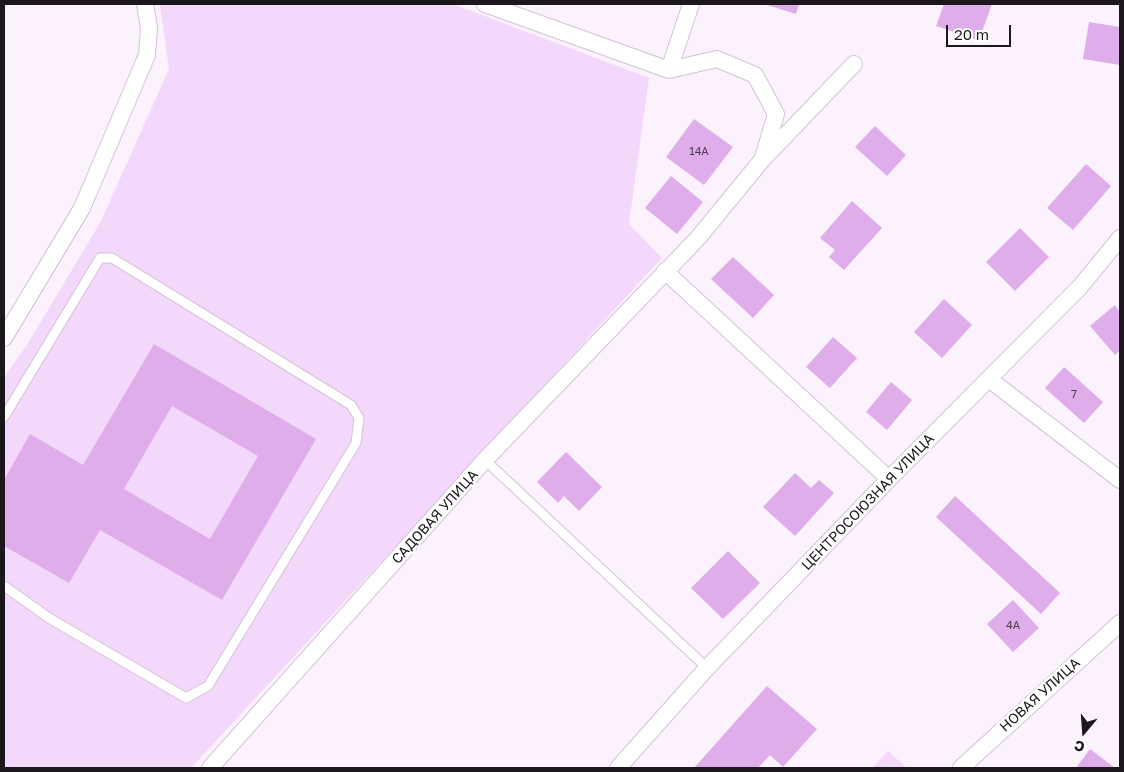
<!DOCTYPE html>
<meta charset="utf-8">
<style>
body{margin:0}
#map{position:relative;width:1124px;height:772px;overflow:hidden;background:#fbf2fe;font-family:"Golos Text",sans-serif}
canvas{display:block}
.frame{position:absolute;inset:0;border:5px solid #1c171d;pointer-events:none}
.north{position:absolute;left:1059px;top:707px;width:50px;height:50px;-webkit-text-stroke:4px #fff;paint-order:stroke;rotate:198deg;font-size:14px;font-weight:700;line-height:20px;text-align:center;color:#1c171d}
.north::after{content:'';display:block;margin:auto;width:18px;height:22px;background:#1c171d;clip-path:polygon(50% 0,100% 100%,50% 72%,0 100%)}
.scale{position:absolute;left:946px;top:25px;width:65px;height:22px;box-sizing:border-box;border:2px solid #1c171d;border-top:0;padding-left:6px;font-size:15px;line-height:18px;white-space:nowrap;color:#1c171d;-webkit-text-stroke:4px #fff;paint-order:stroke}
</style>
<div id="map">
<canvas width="1124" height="772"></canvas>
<div class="frame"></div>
<div class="north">С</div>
<div class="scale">20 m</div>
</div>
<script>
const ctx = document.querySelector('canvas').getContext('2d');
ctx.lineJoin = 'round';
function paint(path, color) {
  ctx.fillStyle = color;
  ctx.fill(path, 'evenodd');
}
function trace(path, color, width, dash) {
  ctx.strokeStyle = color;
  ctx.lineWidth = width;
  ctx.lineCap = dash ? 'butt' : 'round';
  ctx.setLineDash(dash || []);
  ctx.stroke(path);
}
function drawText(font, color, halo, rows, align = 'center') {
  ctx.font = font + ' "Golos Text",sans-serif';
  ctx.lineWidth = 5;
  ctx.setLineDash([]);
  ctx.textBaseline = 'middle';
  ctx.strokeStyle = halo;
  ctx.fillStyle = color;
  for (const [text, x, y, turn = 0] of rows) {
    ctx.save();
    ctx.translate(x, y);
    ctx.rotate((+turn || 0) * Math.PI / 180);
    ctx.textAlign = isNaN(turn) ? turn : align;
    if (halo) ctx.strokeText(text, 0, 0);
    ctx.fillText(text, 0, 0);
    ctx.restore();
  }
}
const green = new Path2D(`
 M160 4H453L649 78 629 224 662 258 191 768H4V377L27 345 101 221 169 69Z
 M888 751 907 768H872Z`);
const building = new Path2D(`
 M764 4H799L796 14Z
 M944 4H992L979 40 936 26Z
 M1089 22 1120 27V65L1083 59Z
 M694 119 733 147 704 185 666 157Z
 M875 126 906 155 887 176 855 147Z
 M1086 164 1111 186 1073 230 1047 208Z
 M671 176 703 202 677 234 645 208Z
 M852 201 882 228 844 270 829 257 835 250 820 238Z
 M1020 228 1049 257 1015 291 986 262Z
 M733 257 774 295 753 318 711 279Z
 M944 299 972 325 942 358 914 332Z
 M1115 305 1120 312V350L1115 355 1090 326Z
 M833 337 857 358 830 388 806 367Z
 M154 344 316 439 222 600 100 530 69 583 4 546V480L30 434 83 465ZM172 406 258 456 210 539 124 489Z
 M1064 367 1103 402 1084 423 1045 388Z
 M891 382 912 400 887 430 866 412Z
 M566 452 602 487 579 511 564 496 558 503 537 482Z
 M795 473 811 488 819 480 834 493 795 536 763 507Z
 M955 496 1060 593 1041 614 936 517Z
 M728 551 760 583 723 619 691 588Z
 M1013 600 1039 628 1013 652 987 624Z
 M767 686 817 729 783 767 770 755 758 768H694Z
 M1090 749 1115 768H1076Z`);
const lane = new Path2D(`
 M4 417 100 258H112L351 405 359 418 356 443 208 686 186 698 49 618 4 586
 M485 460 707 668`);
const street = new Path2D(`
 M485 4 669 70 717 59 755 75 776 114 763 158
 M669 70 691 4
 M665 271 889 479
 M4 338 82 208 147 55 149 28 145 4
 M989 379 1120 480
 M210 768 485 460 698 238 762 160 854 64
 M618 768 707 668 889 479 1080 287 1120 238
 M961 768 1120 623`);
const numberNames = [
 ["14А",699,152],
 ["7",1074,395],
 ["4А",1013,626]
];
const streetNames = [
 ["ЦЕНТРОСОЮЗНАЯ УЛИЦА",868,502,-46],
 ["САДОВАЯ УЛИЦА",435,517,-48],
 ["НОВАЯ УЛИЦА",1040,695,-42]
];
paint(green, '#f4d8fc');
paint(building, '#deadea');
trace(lane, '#d2c3d5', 11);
trace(street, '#d2c3d5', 18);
trace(lane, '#fff', 9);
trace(street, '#fff', 16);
drawText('11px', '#4c3c50', null, numberNames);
drawText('14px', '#1c171d', '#fff', streetNames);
</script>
